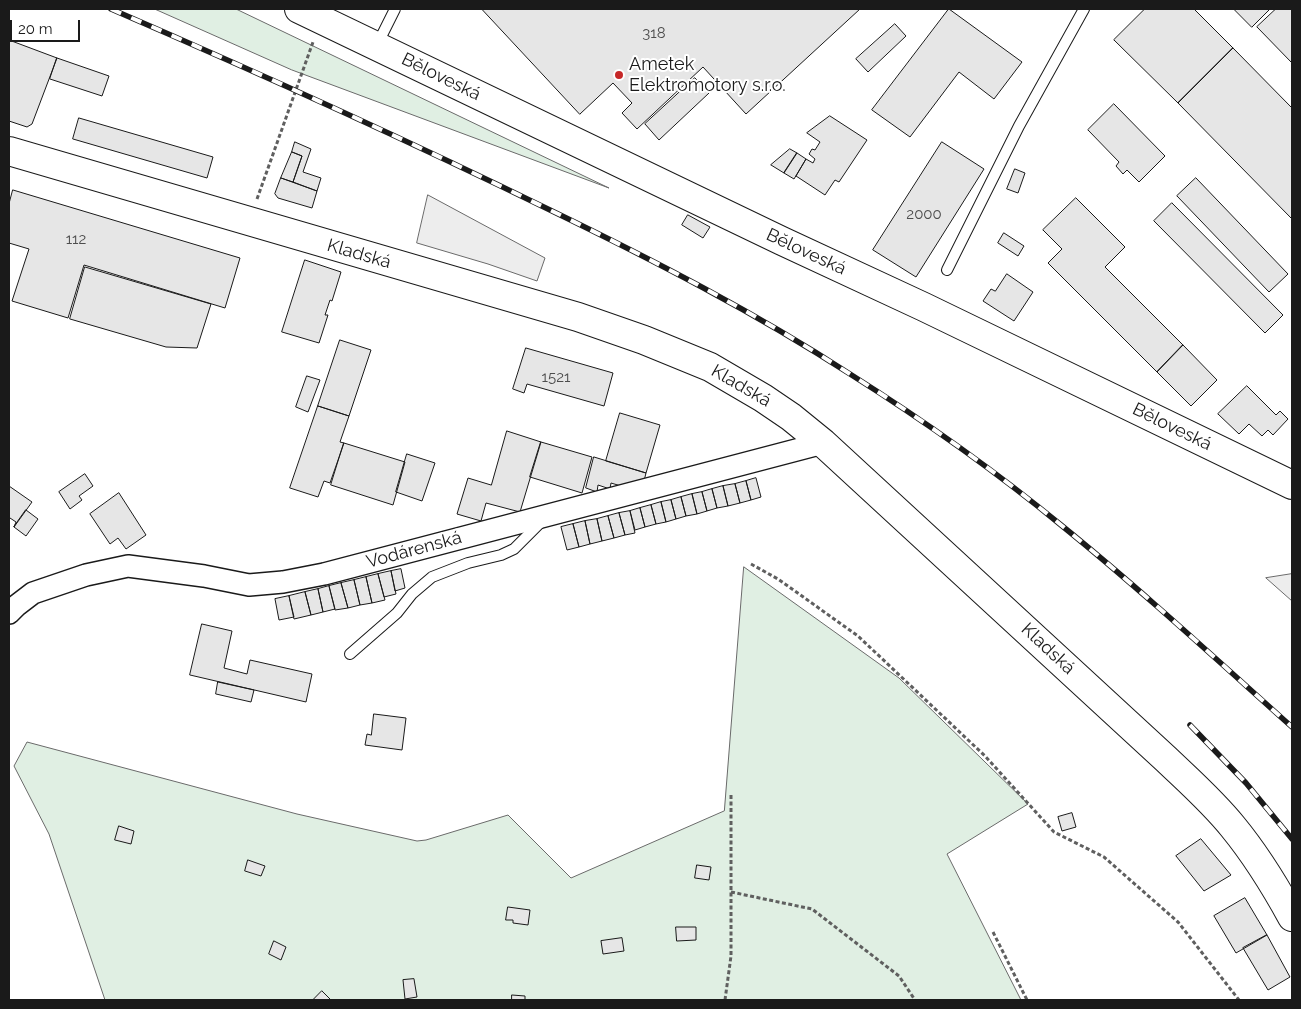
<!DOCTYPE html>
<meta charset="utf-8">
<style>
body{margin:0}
#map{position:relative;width:1301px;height:1009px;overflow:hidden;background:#fff;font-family:Raleway,sans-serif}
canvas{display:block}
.frame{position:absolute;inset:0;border:10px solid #1a1a1a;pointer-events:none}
.scale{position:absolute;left:10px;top:20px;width:70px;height:22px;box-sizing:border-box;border:2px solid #1a1a1a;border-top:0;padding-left:6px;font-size:15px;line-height:18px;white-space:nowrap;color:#1a1a1a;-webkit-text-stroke:4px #fff;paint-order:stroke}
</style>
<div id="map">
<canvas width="1301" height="1009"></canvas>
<div class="frame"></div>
<div class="scale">20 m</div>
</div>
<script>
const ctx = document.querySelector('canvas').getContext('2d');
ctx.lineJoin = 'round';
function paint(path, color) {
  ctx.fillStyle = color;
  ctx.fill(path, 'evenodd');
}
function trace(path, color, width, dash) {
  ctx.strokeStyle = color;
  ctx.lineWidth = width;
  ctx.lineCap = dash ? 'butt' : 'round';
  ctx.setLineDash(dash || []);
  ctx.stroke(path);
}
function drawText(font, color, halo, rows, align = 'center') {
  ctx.font = font + ' Raleway,sans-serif';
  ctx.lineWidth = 4;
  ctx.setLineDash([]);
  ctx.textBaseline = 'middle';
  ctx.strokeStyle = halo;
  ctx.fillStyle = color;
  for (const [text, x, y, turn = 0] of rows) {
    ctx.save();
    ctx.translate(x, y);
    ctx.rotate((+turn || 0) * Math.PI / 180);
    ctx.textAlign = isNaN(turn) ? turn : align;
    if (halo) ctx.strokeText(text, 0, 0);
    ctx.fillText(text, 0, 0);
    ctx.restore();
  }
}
const green = new Path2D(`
 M155 9H236L609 188 292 70Z
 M744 567 899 678 1028 804 947 854 1021 1000H105L49 834 14 766 27 742 297 814 417 841 426 840 508 815 571 878 724 811Z`);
const parking = new Path2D(`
 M428 195 545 258 537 281 488 264 417 243Z
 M1292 574V601L1266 578Z`);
const building = new Path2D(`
 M482 9H860L746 114 703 67 637 129 622 113 632 103 613 83 580 114Z
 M949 9 1022 62 994 99 959 72 910 137 872 110Z
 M1145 9H1194L1233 48 1178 103 1114 40Z
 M1234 9H1270L1252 27Z
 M1276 9H1292V63L1257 27Z
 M895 24 906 36 868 72 856 59Z
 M9 40 57 58 32 124 27 127 9 121Z
 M1233 48 1292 108V219L1178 103Z
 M57 58 109 76 102 96 50 79Z
 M695 78 709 93 659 140 645 124Z
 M1114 104 1165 156 1139 182 1127 170 1123 174 1116 166 1119 162 1088 130Z
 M830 116 867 140 839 182 835 180 825 195 796 176 806 159 813 163 815 159 809 154 812 149 815 150 820 142 807 133Z
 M79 118 213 157 207 178 73 139Z
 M295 142 311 149 303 172 321 178 317 191 293 182 302 156 292 152Z
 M942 142 984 169 916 277 873 250Z
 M790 149 797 153 784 173 771 165Z
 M292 152 302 156 293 182 281 178Z
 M797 153 806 159 794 179 784 173Z
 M1015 169 1025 173 1018 193 1007 189Z
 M281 178 317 191 312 208 278 198 275 194Z
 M1196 178 1288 274 1269 292 1177 196Z
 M13 190 240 258 225 308 84 265 68 318 12 301 29 249 9 243V204Z
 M1076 198 1125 247 1105 267 1183 345 1157 372 1048 263 1062 249 1043 230Z
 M1172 203 1283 315 1265 333 1154 221Z
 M688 215 710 227 703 238 682 225Z
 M1004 233 1024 246 1018 256 998 243Z
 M305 260 341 272 332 301 330 300 325 315H328L319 343 282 332Z
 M85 267 211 304 197 348 166 347 70 319Z
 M1007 274 1033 292 1014 321 983 301 991 289 995 291Z
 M340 340 371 350 349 416 318 406Z
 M1183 345 1217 380 1191 406 1157 372Z
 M526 348 613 373 604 406 527 384 524 393 513 389Z
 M307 376 320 380 308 412 296 407Z
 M1247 386 1276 415 1280 411 1288 419 1273 435 1268 430 1262 436 1249 424 1239 434 1218 414Z
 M318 406 349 416 340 442 344 443 330 483 324 481 318 497 290 488Z
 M620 413 660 425 646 473 606 461Z
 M507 431 541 442 520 512 486 503 481 521 457 514 468 478 491 485Z
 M541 442 592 457 582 493 530 477Z
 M344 443 405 462 393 505 331 485Z
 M407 454 435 463 422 501 396 492Z
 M594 457 646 473 644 481 621 486 611 483 610 489 598 485 597 492 586 488Z
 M85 474 93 486 79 496 82 500 70 509 59 492Z
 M756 478 761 497 751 500 746 481Z
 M746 481 751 500 740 503 735 484Z
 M735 484 740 503 728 506 723 486Z
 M9 486 32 502 14 527 16 522 10 518 9 520Z
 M723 486 728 506 717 508 712 489Z
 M712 489 717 508 707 511 702 492Z
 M702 492 707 511 697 514 692 494Z
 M119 493 146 535 126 549 118 538 110 544 90 514Z
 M692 494 697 514 686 516 681 497Z
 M681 497 686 516 676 519 671 500Z
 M671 500 676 519 666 522 661 502Z
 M661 502 666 522 656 524 651 505Z
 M651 505 656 524 645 527 640 508Z
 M640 508 645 527 635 530 630 511Z
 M26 510 38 519 26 536 14 527Z
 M630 511 635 533 625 535 619 513Z
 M619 513 625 535 614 538 608 516Z
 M608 516 614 538 602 541 597 519Z
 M597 519 602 541 590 544 585 521Z
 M585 521 590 544 579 547 573 524Z
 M573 524 579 547 567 550 561 527Z
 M401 569 405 588 395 591 391 571Z
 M391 571 396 594 384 597 378 574Z
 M378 574 385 600 372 603 366 577Z
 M366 577 372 603 360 605 354 580Z
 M354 580 360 605 348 608 341 583Z
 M341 583 348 608 335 610 329 586Z
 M329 586 335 609 323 612 318 589Z
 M318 589 323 612 311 615 305 592Z
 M305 592 311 615 294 619 289 596Z
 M289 596 294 617 279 620 275 599Z
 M202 624 232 631 224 668 247 674 250 660 312 674 306 702 190 675Z
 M218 682 254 690 251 702 216 694Z
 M374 714 406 718 402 750 365 745 367 734 371 735Z
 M1072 813 1076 827 1062 831 1058 817Z
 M119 826 134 831 131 844 115 840Z
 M1201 839 1231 875 1204 891 1176 856Z
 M248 860 265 866 261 876 245 871Z
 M697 865 711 867 709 880 695 878Z
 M1245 898 1267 935 1236 953 1214 916Z
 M508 907 530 910 528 925 513 923V920H506Z
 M676 927H696V940L677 941Z
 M1267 935 1290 977 1268 990 1243 948Z
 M622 938 624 951 603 954 601 941Z
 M274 941 286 947 281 960 269 954Z
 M414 979 417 997 405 999 403 980Z
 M322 991 331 1000H313Z
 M512 995 525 996V1000H512Z`);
const path = new Path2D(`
 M257 199 313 42
 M751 564 778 579 858 636 985 756 1054 832 1104 857 1178 922 1239 1000
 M731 892 812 909 899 976 915 1000
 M993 932 1027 1000
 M725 1000 731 956V794`);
const lane = new Path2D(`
 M377 45 395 9
 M947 270 1019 126 1084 9
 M350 654 397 613 412 594 432 577 468 563 501 555 514 549 542 521`);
const street = new Path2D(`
 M9 613 16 606 33 593 86 575 128 566 204 576 249 585 283 582 324 574 823 443`);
const secondary = new Path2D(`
 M9 151 578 317 644 340 710 367 763 398 791 417 823 443 1166 759C1189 781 1213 802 1233 827 1256 855 1275 886 1292 917`);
const primary = new Path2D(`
 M299 9 782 241 924 307 1292 485`);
const rail = new Path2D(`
 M111 9C259 73 405 139 550 210 653 260 754 312 850 374 923 420 994 470 1061 525 1140 589 1216 659 1292 727
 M1190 725 1246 783 1292 839`);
const markers = [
 [619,75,5,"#c62828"]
];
const numberNames = [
 ["318",654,33],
 ["2000",924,214],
 ["112",76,239],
 ["1521",556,377]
];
const poiNames = [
 ["Ametek",629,65],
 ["Elektromotory s.r.o.",629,86]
];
const streetNames = [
 ["Běloveská",441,77,26],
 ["Běloveská",806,252,25],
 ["Kladská",359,254,16],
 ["Kladská",741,386,30],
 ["Běloveská",1172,427,26],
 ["Vodárenská",414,550,-15],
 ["Kladská",1048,649,43]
];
paint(green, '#e0efe3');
trace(green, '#6a6a6a', 1);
paint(parking, '#ededed');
trace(parking, '#6a6a6a', 1);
paint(building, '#e6e6e6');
trace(building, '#1a1a1a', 1);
trace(lane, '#1a1a1a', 12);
trace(street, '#1a1a1a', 24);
trace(secondary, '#1a1a1a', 30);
trace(primary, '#1a1a1a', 30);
trace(path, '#5f5f5f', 3, [4, 2.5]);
trace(lane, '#fff', 10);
trace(street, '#fff', 21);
trace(secondary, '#fff', 28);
trace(primary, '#fff', 28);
trace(rail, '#1a1a1a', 5.5);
trace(rail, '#fff', 4, [11]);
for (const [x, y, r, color] of markers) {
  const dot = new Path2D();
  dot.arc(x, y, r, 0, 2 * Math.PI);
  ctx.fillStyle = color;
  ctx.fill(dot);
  trace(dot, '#fff', 2);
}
drawText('15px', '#4d4d4d', null, numberNames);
drawText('18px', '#1a1a1a', '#fff', poiNames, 'left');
drawText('18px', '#1a1a1a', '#fff', streetNames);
</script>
